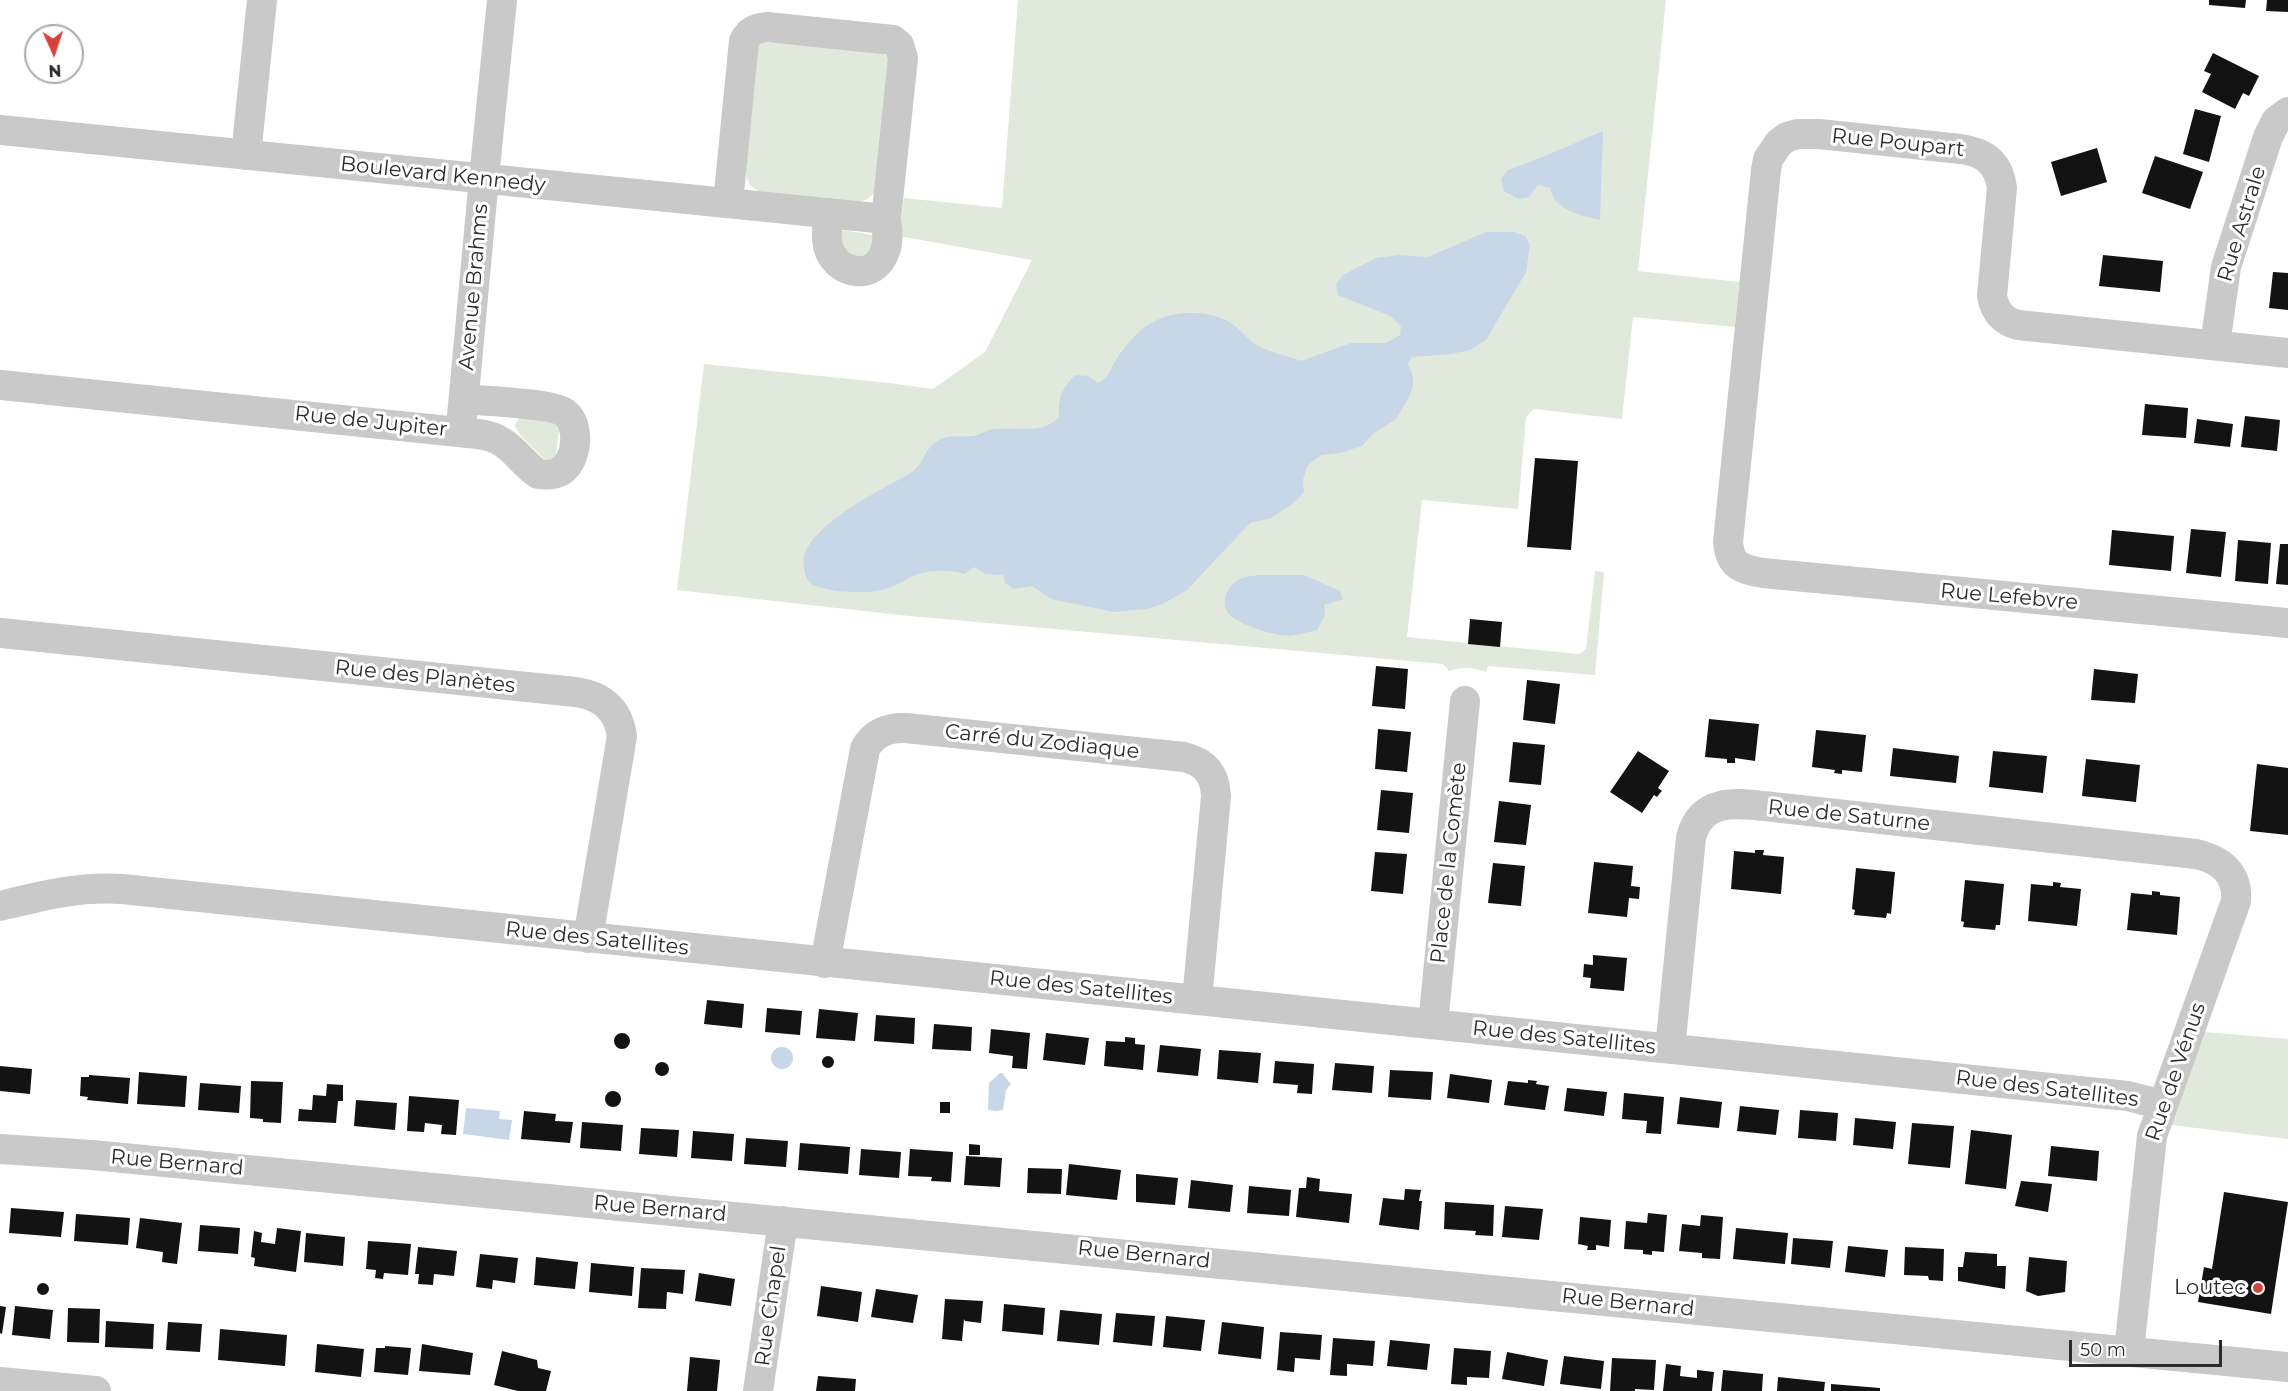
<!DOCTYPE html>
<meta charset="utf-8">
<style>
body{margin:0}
#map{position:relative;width:2288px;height:1391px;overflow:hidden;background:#fff;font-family:Montserrat,sans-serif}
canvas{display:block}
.north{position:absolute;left:24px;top:24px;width:60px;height:60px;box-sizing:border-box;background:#fff;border:2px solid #ababab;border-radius:50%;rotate:177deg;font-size:16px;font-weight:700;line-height:24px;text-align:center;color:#2c2c2c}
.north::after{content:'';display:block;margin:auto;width:21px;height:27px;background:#d4443d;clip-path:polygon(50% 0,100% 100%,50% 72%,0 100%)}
.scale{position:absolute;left:2069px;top:1340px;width:153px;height:27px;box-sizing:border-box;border:3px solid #2c2c2c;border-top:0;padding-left:8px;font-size:18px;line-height:21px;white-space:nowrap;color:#2c2c2c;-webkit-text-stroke:4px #fff;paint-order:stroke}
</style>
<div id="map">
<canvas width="2288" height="1391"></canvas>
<div class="north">N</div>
<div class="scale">50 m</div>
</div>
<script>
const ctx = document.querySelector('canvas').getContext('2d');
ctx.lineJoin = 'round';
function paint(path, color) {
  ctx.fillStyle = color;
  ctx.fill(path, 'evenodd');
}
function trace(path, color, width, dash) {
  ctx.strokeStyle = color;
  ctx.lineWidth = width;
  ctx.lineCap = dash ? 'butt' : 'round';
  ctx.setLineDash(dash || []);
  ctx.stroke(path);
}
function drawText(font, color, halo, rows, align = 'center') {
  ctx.font = font + ' Montserrat,sans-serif';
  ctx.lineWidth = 6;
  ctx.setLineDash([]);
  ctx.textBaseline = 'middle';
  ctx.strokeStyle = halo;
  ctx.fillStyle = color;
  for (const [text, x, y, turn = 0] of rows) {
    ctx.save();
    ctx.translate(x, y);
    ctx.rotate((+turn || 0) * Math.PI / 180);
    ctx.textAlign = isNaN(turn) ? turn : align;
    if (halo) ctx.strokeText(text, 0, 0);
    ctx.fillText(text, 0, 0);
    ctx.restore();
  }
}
const green = new Path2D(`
 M1018 0H1666L1638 271 1739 282 1735 327 1633 317 1622 419 1534 409 1526 417 1518 509 1422 500 1407 637 1579 654 1586 649 1595 571 1604 572 1595 675 1488 666 1486 672C1472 667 1463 667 1449 671L1443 664 899 615 677 590 704 364 889 383 933 389 985 352 1032 260 899 236 904 198 1002 208Z
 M762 42 883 52 889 60 874 193 868 199 860 202 762 192C751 188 746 183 746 170L758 47Z
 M843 230 873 235 877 238 869 256H846L839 232Z
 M520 418 549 421 558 426 559 431 556 456 552 459H544L521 436 514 425Z
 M2204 1032 2288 1039V1139L2171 1125Z`);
const water = new Path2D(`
 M1603 131 1600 220C1580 215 1555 211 1550 188L1538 185 1529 197 1518 199 1504 191 1501 179 1508 170 1545 156Z
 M1486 232H1514L1525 236 1530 245 1526 272 1486 340 1470 350 1451 354 1412 357 1408 364 1413 376V387L1409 397 1396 419 1374 433 1362 446 1340 453 1321 455 1307 466 1303 480 1304 492 1295 502 1271 518 1250 523 1187 590 1163 604 1147 609 1114 612 1051 599 1032 586 1014 589 1005 583 1003 575 985 574 975 567 964 574C950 569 930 570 915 575 904 580 895 587 882 590 867 594 829 592 815 586 807 583 805 575 804 567 796 531 881 490 907 475 927 465 922 445 944 438 953 435 963 437 972 436 979 436 985 430 993 429 1008 427 1029 431 1043 427 1048 426 1054 421 1059 418 1058 398 1061 390 1075 375L1088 376 1098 383C1110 377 1110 369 1117 358 1124 348 1135 334 1145 327 1168 310 1204 308 1229 322 1239 328 1245 336 1253 343 1266 352 1287 355 1301 361L1351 343H1386L1400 335 1401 326 1390 316 1338 295 1336 284 1343 275 1376 258 1399 255 1428 257Z
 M1259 575H1304L1340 591 1343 599 1324 605 1325 615 1317 630C1308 632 1299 635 1289 636 1275 636 1238 625 1228 613 1219 602 1229 584 1240 579 1246 576 1253 576 1259 575Z
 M771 1058a11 11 0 1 1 22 0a11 11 0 1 1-22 0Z
 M1000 1073H1002L1011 1084 1006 1090 1003 1110 996 1111 988 1110 989 1083Z
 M466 1108 500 1111 499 1119 512 1120 509 1140 463 1134Z`);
const building = new Path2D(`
 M2209 0H2246L2245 8 2209 5Z
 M2267 0H2288V12L2266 11Z
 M2213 53 2259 76 2249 96 2243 93 2235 109 2202 92 2211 74 2204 71Z
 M2195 109 2221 116 2209 162 2183 154Z
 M2097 148 2107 182 2061 196 2051 162Z
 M2155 156 2203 172 2190 209 2142 193Z
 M2103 255 2163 261 2160 292 2099 286Z
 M2273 272 2288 273V310L2269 308Z
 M2145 404 2188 408 2186 438 2142 435Z
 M2245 416 2280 420 2277 451 2241 447Z
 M2197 419 2233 424 2230 447 2194 443Z
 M1535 458 1578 461 1571 550 1527 547Z
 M2191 529 2226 532 2221 577 2186 573Z
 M2112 530 2174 536 2171 571 2109 565Z
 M2238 540 2271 543 2268 584 2235 581Z
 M2280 544H2288V585L2276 584Z
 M1470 619 1502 622 1500 647 1468 644Z
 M1376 666 1408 669 1405 709 1372 706Z
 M2094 669 2138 674 2135 703 2091 700Z
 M1527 680 1560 684 1555 724 1523 720Z
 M1709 719 1759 724 1755 761 1735 758V763H1727V759L1705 757Z
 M1378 729 1411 732 1407 772 1375 769Z
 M1816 730 1866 735 1862 772 1842 770V774L1834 773 1835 770 1812 767Z
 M1513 742 1545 745 1541 785 1509 782Z
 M1893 748 1959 756 1956 783 1890 776Z
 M1638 751 1669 771 1658 788 1662 791 1660 793 1657 797 1654 795 1642 813 1610 792Z
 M1993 751 2047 756 2043 793 1989 787Z
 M2086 759 2140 765 2136 802 2082 796Z
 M2257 764 2288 768V835L2250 831Z
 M1381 790 1413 793 1409 833 1377 830Z
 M1499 801 1531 805 1526 845 1494 842Z
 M1755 850H1764L1763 855 1784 857 1781 894 1731 889 1734 851 1755 853Z
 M1375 852 1407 854 1403 894 1371 891Z
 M1594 862 1633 866 1631 886 1640 887 1639 899 1629 898 1627 917 1588 913Z
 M1493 863 1525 866 1521 906 1488 903Z
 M1856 868 1895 872 1891 914 1887 913 1886 918 1854 915 1855 910 1852 909Z
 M1965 880 2004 884 2000 925H1996L1995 930 1963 927 1964 922 1961 921Z
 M2053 882 2061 883 2060 887 2081 889 2077 926 2028 921 2031 884 2053 886Z
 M2152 891 2160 892V895L2180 897 2177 935 2127 930 2131 893 2152 895Z
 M1593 955 1627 958 1624 991 1590 988 1591 978 1583 977 1584 964 1593 965Z
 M707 1000 744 1004 742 1028 704 1024Z
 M767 1008 802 1011 800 1035 765 1032Z
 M819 1009 858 1013 855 1041 816 1038Z
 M876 1015 915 1018 914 1044 874 1041Z
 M934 1024 972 1027 971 1051 932 1049Z
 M991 1029 1030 1033 1027 1069 1012 1068 1013 1056 989 1053Z
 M614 1041a8 8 0 1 1 16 0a8 8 0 1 1-16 0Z
 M1046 1033 1089 1038 1085 1065 1043 1060Z
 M1125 1037 1135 1038V1044L1145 1045 1143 1070 1104 1066 1106 1041 1125 1042Z
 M1160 1045 1201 1049 1198 1076 1157 1072Z
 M1219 1050 1261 1053 1258 1083 1217 1079Z
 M822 1062a6 6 0 1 1 12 0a6 6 0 1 1-12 0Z
 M1275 1061 1314 1064 1312 1094 1297 1093 1298 1085 1273 1083Z
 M655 1069a7 7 0 1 1 14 0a7 7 0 1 1-14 0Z
 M1335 1063 1374 1066 1372 1093 1332 1090Z
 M0 1066 32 1069 30 1094 0 1091Z
 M1390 1070 1433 1072 1431 1100 1388 1097Z
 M139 1072 187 1076 185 1107 137 1104Z
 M1450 1074 1492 1080 1489 1103 1447 1098Z
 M89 1075 130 1078 128 1104 87 1100 88 1097 80 1096 81 1077H89Z
 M1528 1080 1537 1081 1536 1084 1549 1086 1545 1110 1504 1105 1508 1081 1528 1083Z
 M251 1081 283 1082 281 1123 263 1122V1119L250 1118Z
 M200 1083 241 1086 239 1113 198 1110Z
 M327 1084 343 1085V1101H338L336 1123 298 1121 299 1109 312 1110 313 1095 326 1096Z
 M1567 1088 1607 1092 1604 1116 1564 1111Z
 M605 1099a8 8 0 1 1 16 0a8 8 0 1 1-16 0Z
 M1624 1093 1664 1097 1661 1134 1646 1133 1647 1121 1622 1119Z
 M409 1096 459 1100 456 1135 441 1134 442 1125 425 1123 424 1132 407 1131Z
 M1680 1097 1722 1102 1719 1128 1677 1124Z
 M356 1100 397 1103 395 1130 354 1126Z
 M940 1102H950V1113H940Z
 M1740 1106 1779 1110 1776 1135 1737 1131Z
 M1800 1110 1838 1113 1836 1141 1798 1138Z
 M524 1111 556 1114 555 1121 573 1122 570 1143 521 1139Z
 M1855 1118 1896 1122 1893 1149 1853 1145Z
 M582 1122 623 1125 621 1151 580 1148Z
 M1912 1123 1954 1126 1950 1168 1908 1164Z
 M641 1128 679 1130 677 1157 639 1154Z
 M1971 1130 2012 1135 2006 1189 1965 1184Z
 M693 1131 734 1134 732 1161 691 1158Z
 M746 1138 788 1141 786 1167 744 1164Z
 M800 1143 850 1147 848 1174 798 1170Z
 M969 1144 980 1145V1155H969Z
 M2051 1146 2099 1151 2097 1181 2048 1176Z
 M861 1149 901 1152 899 1178 859 1175Z
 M910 1149 953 1152 951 1182 931 1181 932 1177 908 1176Z
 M966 1156 1002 1158 1000 1187 964 1185Z
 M1069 1164 1121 1170 1117 1200 1066 1195Z
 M1028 1168 1062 1169 1061 1194 1027 1193Z
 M1136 1174 1178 1178 1175 1205 1136 1202Z
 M1307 1177 1320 1179 1319 1191 1352 1194 1349 1223 1296 1217 1299 1188H1306Z
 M1191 1180 1233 1185 1230 1212 1188 1208Z
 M2021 1181 2052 1184 2048 1212 2015 1206Z
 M1249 1186 1291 1190 1289 1216 1247 1213Z
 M1405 1189 1421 1190 1419 1201H1422L1419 1230 1379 1225 1383 1198 1404 1200Z
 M2224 1192 2288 1202 2271 1314 2198 1302 2204 1267 2212 1269Z
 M1445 1202 1494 1205 1493 1236 1475 1235 1476 1231 1444 1229Z
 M1505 1206 1543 1209 1539 1240 1502 1237Z
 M11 1208 64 1212 61 1237 9 1233Z
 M1648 1213 1667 1215 1664 1252 1652 1251V1255L1643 1254V1250L1624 1249 1626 1221 1647 1223Z
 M76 1214 130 1218 128 1245 74 1241Z
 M1701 1215 1723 1217 1720 1259 1702 1258V1253L1679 1251 1682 1224 1700 1226Z
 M1580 1217 1611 1220 1609 1247 1596 1245V1250H1587L1588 1246 1578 1244Z
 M140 1218 182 1223 177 1264 162 1262 163 1252 136 1248Z
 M200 1225 240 1228 238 1254 198 1251Z
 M277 1228 301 1231 296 1272 254 1266 255 1258 251 1257 254 1231 262 1233 261 1242 275 1244Z
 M1736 1228 1788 1233 1785 1264 1733 1259Z
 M306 1233 345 1237 343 1266 304 1262Z
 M1793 1238 1833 1241 1830 1268 1791 1264Z
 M368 1241 411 1244 408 1275 384 1273 383 1279 375 1278 376 1270 366 1269Z
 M1848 1246 1888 1250 1885 1277 1845 1272Z
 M418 1247 457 1251 454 1276 434 1274 433 1285 418 1284 419 1274H415Z
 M1905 1247 1944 1249 1943 1281 1929 1280 1928 1276 1904 1275Z
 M1965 1252 1997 1254V1266H2006L2005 1289 1958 1281V1267H1963Z
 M480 1254 518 1258 515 1283 493 1280 492 1289 476 1287Z
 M536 1257 578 1262 575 1289 534 1285Z
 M2029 1257 2067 1261 2065 1292 2038 1296 2026 1291Z
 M591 1263 634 1267 632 1296 589 1292Z
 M641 1268 685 1270 683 1294 667 1292 666 1309 638 1308Z
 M699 1273 735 1279 731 1306 695 1301Z
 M37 1289a6 6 0 1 1 12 0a6 6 0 1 1-12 0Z
 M821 1286 862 1292 858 1322 817 1316Z
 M876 1289 918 1295 913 1323 871 1317Z
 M945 1299 983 1301 981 1323 965 1321 964 1319 962 1341 942 1339Z
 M1004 1304 1045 1308 1043 1335 1002 1331Z
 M0 1306 6 1307 2 1334 0 1333Z
 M15 1306 53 1310 50 1339 12 1335Z
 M68 1308 100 1309 99 1343 67 1342Z
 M1060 1310 1102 1314 1099 1345 1057 1341Z
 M1116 1313 1155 1316 1152 1346 1113 1342Z
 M1166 1316 1205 1320 1201 1351 1163 1347Z
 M106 1321 154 1324 153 1349 105 1347Z
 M168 1322 202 1324 200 1352 166 1350Z
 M1222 1322 1264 1327 1261 1359 1218 1354Z
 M220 1329 287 1335 285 1366 218 1360Z
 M1280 1332 1322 1335 1320 1360 1295 1358 1294 1372 1277 1370Z
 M1333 1338 1375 1341 1373 1366 1347 1364V1376L1330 1375Z
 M1390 1340 1430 1344 1427 1370 1387 1366Z
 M317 1344 364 1349 361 1377 315 1372Z
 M422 1344 473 1353 470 1375 419 1371Z
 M385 1346 411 1348 408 1375 374 1372 376 1348H385Z
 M1454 1348 1491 1351 1489 1378 1467 1377V1385L1451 1384Z
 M502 1351 537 1360 538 1368 551 1371 546 1391H518L494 1385Z
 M1507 1352 1548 1360 1544 1386 1502 1379Z
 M1564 1356 1604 1361 1601 1389 1560 1384Z
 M690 1357 720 1360 717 1391H687Z
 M1612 1358 1656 1360 1654 1390 1635 1389V1391H1610Z
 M1666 1364 1681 1366 1680 1376 1697 1378V1370L1714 1372 1712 1391H1663Z
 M1723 1370 1763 1374 1762 1391H1721Z
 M818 1376 856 1379 855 1391H816Z
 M1778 1377 1825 1382 1824 1391H1777Z
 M1831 1384 1880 1388V1391H1831Z`);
const minor = new Path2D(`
 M0 130 886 219
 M246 155 262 0
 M728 203 744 41C749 31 756 28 767 27L893 40 899 45 903 58 886 219C887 230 889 241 885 251 875 282 835 275 828 246 825 235 828 224 829 213
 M2215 345 2226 267 2268 137 2276 121 2288 112
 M2288 353 2018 325C2003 321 1995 312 1992 296L2002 188C1999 163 1984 152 1961 149L1819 134H1798L1787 137 1779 143 1768 159 1766 170 1728 542C1730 566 1741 569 1763 573L2288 623
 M0 385 478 434C510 438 515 457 538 474 545 475 554 475 561 471 577 461 581 425 565 413 553 403 483 401 464 399
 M462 416 484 178 502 0
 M0 633 576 692C602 696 618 709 622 736L588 938
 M0 906C41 896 79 886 122 889L2128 1096 2162 1105
 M825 963 865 749C873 733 889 727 906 728L1184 757C1205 762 1215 774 1216 796L1197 1000
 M1433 1024 1465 701
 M1670 1049 1691 838C1702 792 1748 805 1782 808L2196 854C2222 860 2238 874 2236 901L2152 1136 2129 1351
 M0 1149 92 1155 2288 1367
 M0 1382 96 1391
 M758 1391 783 1221`);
const markers = [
 [2258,1288,6,"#d4443d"]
];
const streetNames = [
 ["Rue Poupart",1898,143,6],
 ["Boulevard Kennedy",443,175,6],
 ["Rue Astrale",2242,224,-73],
 ["Avenue Brahms",474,287,-85],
 ["Rue de Jupiter",371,422,6],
 ["Rue Lefebvre",2009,597,5],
 ["Rue des Planètes",425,677,6],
 ["Carré du Zodiaque",1042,742,6],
 ["Rue de Saturne",1849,816,6],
 ["Place de la Comète",1449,863,-84],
 ["Rue des Satellites",597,939,6],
 ["Rue des Satellites",1081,988,6],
 ["Rue des Satellites",1564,1038,6],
 ["Rue de Vénus",2176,1072,-71],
 ["Rue des Satellites",2047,1089,7],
 ["Rue Bernard",177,1163,5],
 ["Rue Bernard",660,1209,5],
 ["Rue Bernard",1144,1255,6],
 ["Rue Bernard",1628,1303,6],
 ["Rue Chapel",771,1306,-82]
];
const poiNames = [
 ["Loutec",2246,1288]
];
paint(green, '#e0e9db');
paint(water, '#c8d7e7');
paint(building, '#131313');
trace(minor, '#c9c9c9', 30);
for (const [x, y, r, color] of markers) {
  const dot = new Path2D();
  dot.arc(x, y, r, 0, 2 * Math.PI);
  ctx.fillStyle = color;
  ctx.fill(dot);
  trace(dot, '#fff', 2);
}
drawText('21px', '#2c2c2c', '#fff', streetNames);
drawText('21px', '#2c2c2c', '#fff', poiNames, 'right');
</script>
